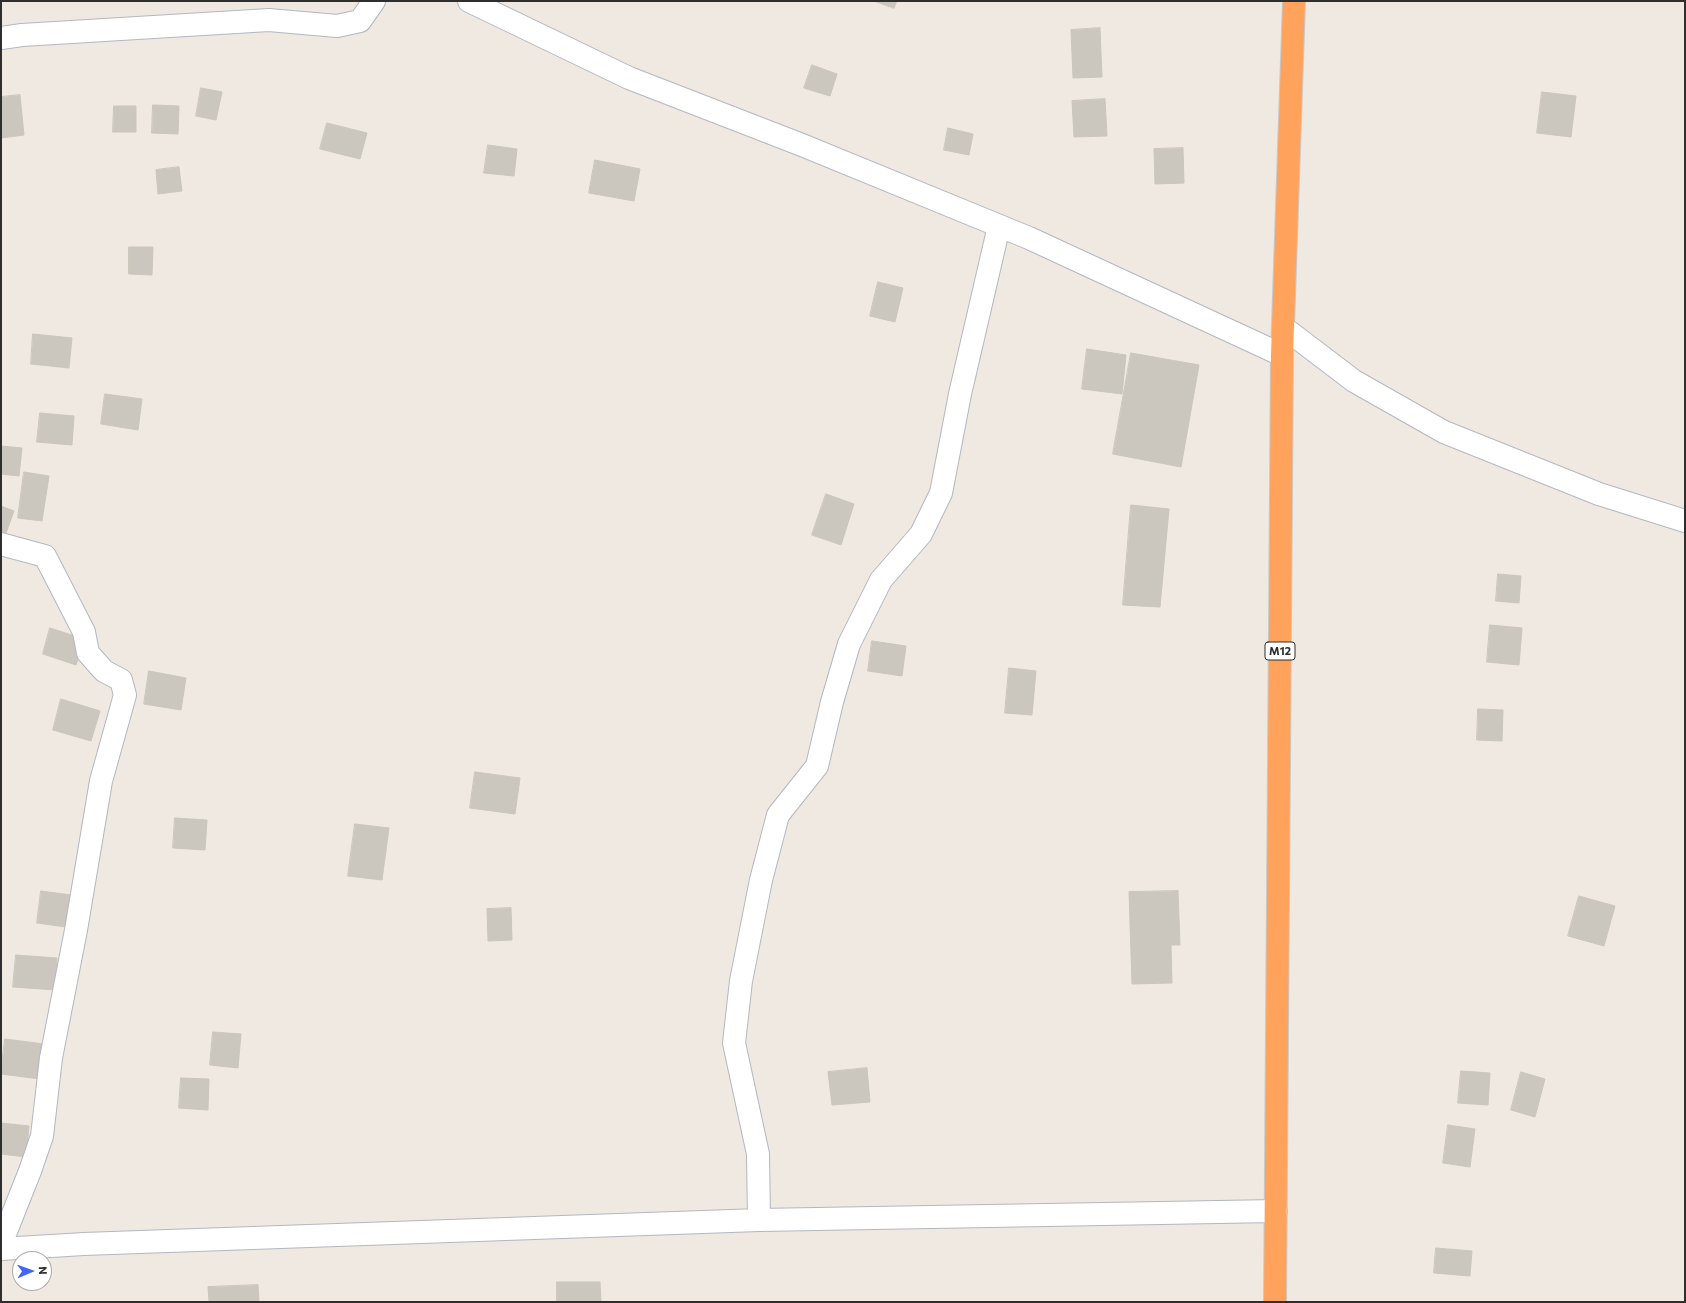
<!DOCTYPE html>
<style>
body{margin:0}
#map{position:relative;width:1686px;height:1303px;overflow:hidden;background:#efe9e1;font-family:Commissioner,sans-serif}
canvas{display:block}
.frame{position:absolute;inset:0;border:2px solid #2e2e2e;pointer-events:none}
.north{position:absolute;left:12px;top:1251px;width:40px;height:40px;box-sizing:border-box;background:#fff;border:1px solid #ababab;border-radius:50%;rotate:88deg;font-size:11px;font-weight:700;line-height:16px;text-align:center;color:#2e2e2e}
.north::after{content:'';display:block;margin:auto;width:14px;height:18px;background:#4264fb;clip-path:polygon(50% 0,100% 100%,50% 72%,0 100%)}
</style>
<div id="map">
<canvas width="1686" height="1303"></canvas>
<div class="frame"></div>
<div class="north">N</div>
</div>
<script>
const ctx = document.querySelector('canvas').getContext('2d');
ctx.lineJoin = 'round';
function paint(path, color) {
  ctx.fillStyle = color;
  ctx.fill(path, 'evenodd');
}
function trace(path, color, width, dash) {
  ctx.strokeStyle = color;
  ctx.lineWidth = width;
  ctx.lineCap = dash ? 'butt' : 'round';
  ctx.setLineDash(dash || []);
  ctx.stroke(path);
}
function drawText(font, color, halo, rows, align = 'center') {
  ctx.font = font + ' Commissioner,sans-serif';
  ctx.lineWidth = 4;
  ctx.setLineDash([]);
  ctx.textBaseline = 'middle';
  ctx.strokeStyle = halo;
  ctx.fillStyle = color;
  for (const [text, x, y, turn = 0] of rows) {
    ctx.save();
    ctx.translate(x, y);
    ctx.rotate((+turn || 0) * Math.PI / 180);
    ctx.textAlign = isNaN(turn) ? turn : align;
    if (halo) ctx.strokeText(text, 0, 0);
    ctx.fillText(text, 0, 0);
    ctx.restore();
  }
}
const building = new Path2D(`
 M874 1H897L894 8Z
 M1100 28 1102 77 1073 78 1071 30Z
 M812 65 837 74 830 96 804 88Z
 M201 88 222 92 216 120 196 116Z
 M1542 92 1576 96 1571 137 1537 133Z
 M20 95 24 135 1 138V97Z
 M1105 99 1107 136 1074 137 1072 101Z
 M153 105 179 106 178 134 152 133Z
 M114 106H136V132H113Z
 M327 123 367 133 360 159 320 149Z
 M948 128 973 134 969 155 944 150Z
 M488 145 517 149 514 176 484 173Z
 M1183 148 1184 183 1155 184 1154 149Z
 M595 160 640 169 634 201 589 193Z
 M179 167 182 191 158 194 156 170Z
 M129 247H153L152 275 129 274Z
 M878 282 903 288 895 322 870 316Z
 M33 334 72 338 69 368 31 364Z
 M1087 349 1126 355 1122 394 1082 389Z
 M1131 353 1199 365 1181 467 1113 454Z
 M105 394 142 399 138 430 101 424Z
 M40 413 74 416 72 445 37 442Z
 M1 446 22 448 19 476 1 474Z
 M24 472 49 476 42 521 18 518Z
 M826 494 854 504 841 545 812 535Z
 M1131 505 1169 509 1160 607 1123 605Z
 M1 506 14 511 6 533 1 531Z
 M1498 574 1521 576 1519 603 1496 601Z
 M1490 625 1522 628 1519 665 1487 662Z
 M50 628 84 639 76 665 43 654Z
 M872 641 906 646 902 676 868 671Z
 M1009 668 1036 671 1032 715 1005 713Z
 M149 671 186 678 181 710 144 704Z
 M61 699 100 711 91 741 53 730Z
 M1478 709 1503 710 1502 741 1477 740Z
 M475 772 520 778 515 814 470 808Z
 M175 818 207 820 205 850 173 848Z
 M355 824 389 828 382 880 348 876Z
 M41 891 71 895 66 927 37 923Z
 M1178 891 1180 945H1171L1172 983 1132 984 1129 892Z
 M1579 896 1615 906 1604 946 1568 936Z
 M511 908 512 940 488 941 487 909Z
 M16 955 57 958 55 990 13 987Z
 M213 1032 241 1034 238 1068 210 1065Z
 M5 1039 44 1044 40 1079 1 1074Z
 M867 1068 870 1102 832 1105 828 1072Z
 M1461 1071 1490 1073 1488 1105 1458 1103Z
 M1521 1072 1545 1079 1535 1117 1511 1110Z
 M181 1078 209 1079 208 1110 179 1108Z
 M1 1123 29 1126 26 1157 1 1154Z
 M1448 1125 1475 1129 1470 1167 1443 1163Z
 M1436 1248 1472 1251 1470 1276 1434 1273Z
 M557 1282H600L601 1302H557Z
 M258 1285 259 1302H209L208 1287Z`);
const minor = new Path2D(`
 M469 1 629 78 802 145 1029 238 1282 355
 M1 38 22 35 269 20 337 26 360 21 374 1
 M1283 327 1354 381 1444 432 1599 494 1685 521
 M1 544 45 556 84 632 88 653 104 671 121 680 125 695 101 781 76 930 51 1058 42 1136 30 1171 1 1244
 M759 1220 758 1154 734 1043 741 981 761 880 778 815 817 766 832 702 849 644 881 580 921 534 941 493 960 394 999 226
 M1 1249 84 1244 759 1220 1276 1211`);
const highway = new Path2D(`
 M1275 1302 1282 355 1294 1`);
const shields = [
 [1280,651,30]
];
const shieldNames = [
 ["M12",1280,651]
];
paint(building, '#cbc7bf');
trace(building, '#cbc5ba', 1);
trace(minor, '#b4b7c1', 24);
trace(highway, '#c9c9c9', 24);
trace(minor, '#fff', 22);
trace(highway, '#ffa35c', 22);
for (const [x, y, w] of shields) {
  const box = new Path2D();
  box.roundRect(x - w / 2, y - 9, w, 18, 3);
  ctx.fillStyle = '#fff';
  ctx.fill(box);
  trace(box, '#2e2e2e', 1);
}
drawText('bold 11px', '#2e2e2e', null, shieldNames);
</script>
